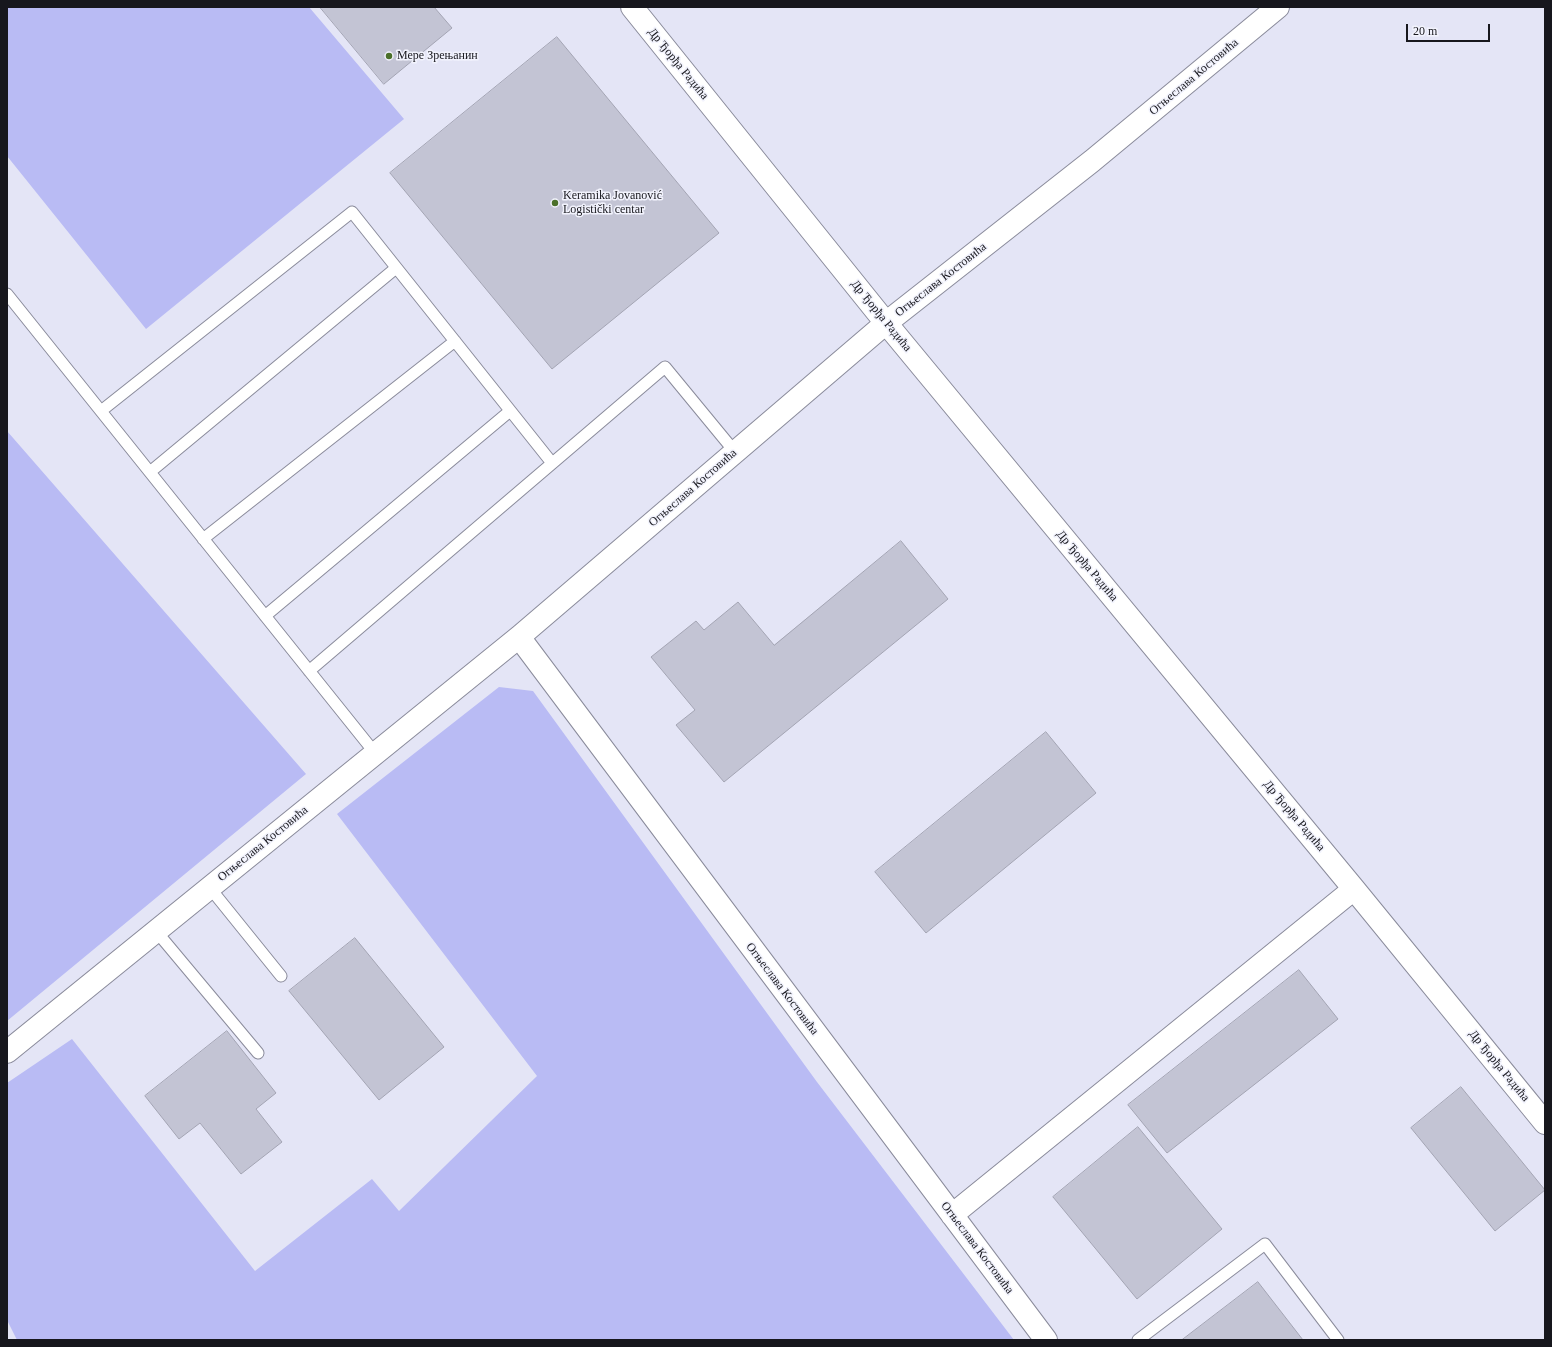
<!DOCTYPE html>
<meta charset="utf-8">
<style>
body{margin:0}
#map{position:relative;width:1552px;height:1347px;overflow:hidden;background:#e4e5f6;font-family:Georgia,serif}
canvas{display:block}
.frame{position:absolute;inset:0;border:8px solid #17171d;pointer-events:none}
.scale{position:absolute;left:1406px;top:24px;width:84px;height:18px;box-sizing:border-box;border:2px solid #17171d;border-top:0;padding-left:5px;font-size:12px;line-height:14px;white-space:nowrap;color:#17171d;-webkit-text-stroke:3px #f2f3fd;paint-order:stroke}
</style>
<div id="map">
<canvas width="1552" height="1347"></canvas>
<div class="frame"></div>
<div class="scale">20 m</div>
</div>
<script>
const ctx = document.querySelector('canvas').getContext('2d');
ctx.lineJoin = 'round';
function paint(path, color) {
  ctx.fillStyle = color;
  ctx.fill(path, 'evenodd');
}
function trace(path, color, width, dash) {
  ctx.strokeStyle = color;
  ctx.lineWidth = width;
  ctx.lineCap = dash ? 'butt' : 'round';
  ctx.setLineDash(dash || []);
  ctx.stroke(path);
}
function drawText(font, color, halo, rows, align = 'center') {
  ctx.font = font + ' Georgia,serif';
  ctx.lineWidth = 3;
  ctx.setLineDash([]);
  ctx.textBaseline = 'middle';
  ctx.strokeStyle = halo;
  ctx.fillStyle = color;
  for (const [text, x, y, turn = 0] of rows) {
    ctx.save();
    ctx.translate(x, y);
    ctx.rotate((+turn || 0) * Math.PI / 180);
    ctx.textAlign = isNaN(turn) ? turn : align;
    if (halo) ctx.strokeText(text, 0, 0);
    ctx.fillText(text, 0, 0);
    ctx.restore();
  }
}
const green = new Path2D(`
 M7 7H309L404 119 146 329 7 156Z
 M7 431 306 774 7 1021Z
 M499 687 533 691 817 1082 1014 1340H17L7 1320V1083L72 1039 255 1271 372 1179 399 1211 537 1076 337 814Z`);
const building = new Path2D(`
 M320 7H434L452 28 384 84Z
 M557 37 719 233 552 369 390 173Z
 M901 541 948 599 724 782 676 725 695 710 651 657 696 621 704 630 738 602 774 645Z
 M1046 732 1096 793 926 933 875 872Z
 M355 938 444 1047 379 1100 289 991Z
 M1299 970 1338 1019 1167 1153 1128 1105Z
 M227 1031 276 1093 256 1109 282 1142 241 1174 200 1123 179 1139 145 1096Z
 M1461 1087 1545 1190 1495 1231 1411 1128Z
 M1138 1127 1222 1229 1137 1299 1053 1197Z
 M1258 1282 1303 1340H1182Z`);
const service = new Path2D(`
 M7 294 375 753
 M101 411 352 212 552 463
 M150 472 396 268
 M203 539 455 341
 M265 616 510 411
 M309 671 665 367 735 452
 M210 888 281 976
 M156 931 258 1053
 M1138 1340 1265 1244 1338 1340`);
const minor = new Path2D(`
 M632 7 886 323 1354 889 1545 1123
 M519 637 1046 1340
 M7 1052 519 637 886 323 1092 161 1278 7
 M952 1215 1354 889`);
const markers = [
 [389,56,4,"#4b702a"],
 [555,203,4,"#4b702a"]
];
const poiNames = [
 ["Мере Зрењанин",397,56],
 ["Keramika Jovanović",563,196],
 ["Logistički centar",563,210]
];
const streetNames = [
 ["Др Ђорђа Радића",678,64,51],
 ["Огњеслава Костовића",1194,77,-40],
 ["Огњеслава Костовића",941,280,-38],
 ["Др Ђорђа Радића",881,316,51],
 ["Огњеслава Костовића",693,488,-41],
 ["Др Ђорђа Радића",1087,566,50],
 ["Др Ђорђа Радића",1294,816,50],
 ["Огњеслава Костовића",263,844,-39],
 ["Огњеслава Костовића",782,989,53],
 ["Др Ђорђа Радића",1499,1066,51],
 ["Огњеслава Костовића",977,1248,53]
];
paint(green, '#b9bbf4');
paint(building, '#c3c4d4');
trace(building, '#a3a4b3', 1);
trace(service, '#8a8b9b', 13);
trace(minor, '#8a8b9b', 24);
trace(service, '#fff', 11);
trace(minor, '#fff', 22);
for (const [x, y, r, color] of markers) {
  const dot = new Path2D();
  dot.arc(x, y, r, 0, 2 * Math.PI);
  ctx.fillStyle = color;
  ctx.fill(dot);
  trace(dot, '#f2f3fd', 1.5);
}
drawText('12px', '#17171d', '#f2f3fd', poiNames, 'left');
drawText('12px', '#17171d', '#f2f3fd', streetNames);
</script>
